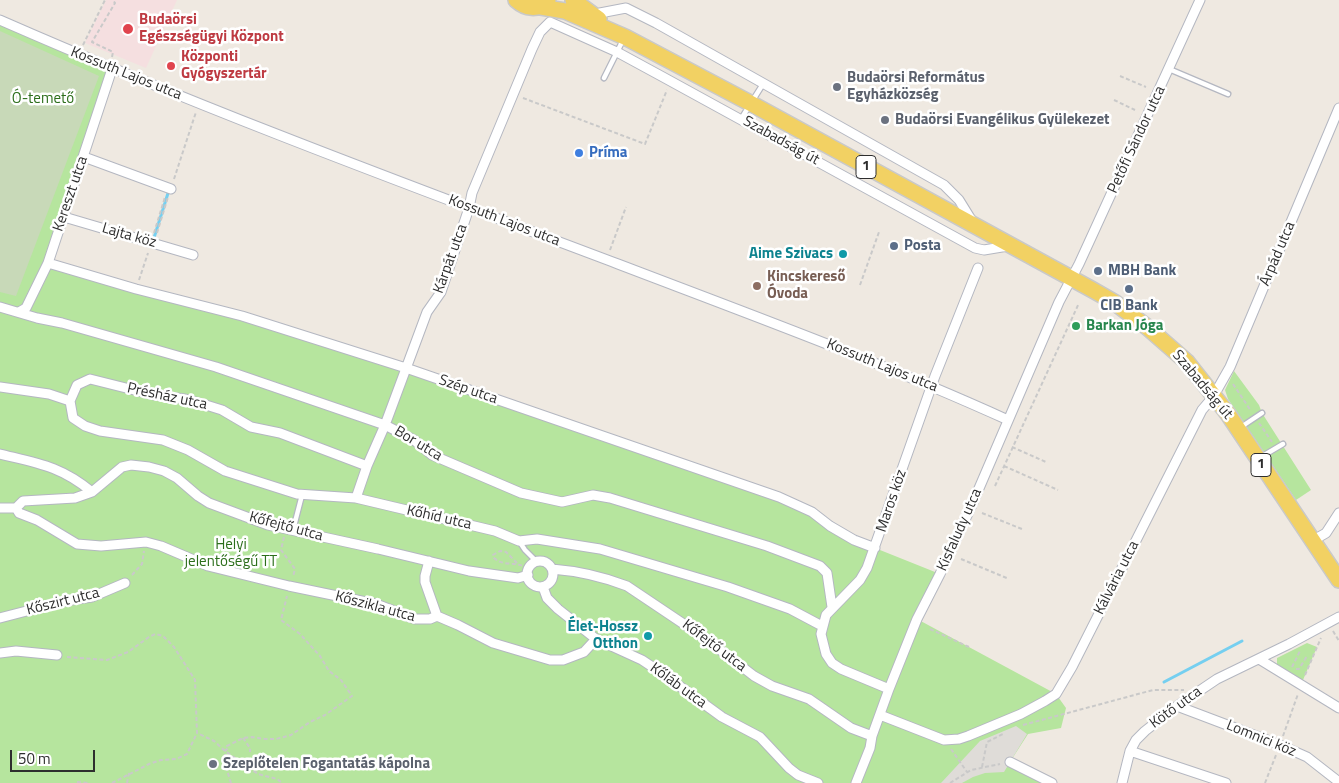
<!DOCTYPE html>
<meta charset="utf-8">
<style>
body{margin:0}
#map{position:relative;width:1339px;height:783px;overflow:hidden;background:#efe9e1;font-family:"Titillium Web",sans-serif}
canvas{display:block}
.scale{position:absolute;left:10px;top:750px;width:85px;height:22px;box-sizing:border-box;border:2px solid #2e2e2e;border-top:0;padding-left:6px;font-size:15px;line-height:18px;white-space:nowrap;color:#2e2e2e;-webkit-text-stroke:4px #fff;paint-order:stroke}
</style>
<div id="map">
<canvas width="1339" height="783"></canvas>
<div class="scale">50 m</div>
</div>
<script>
const ctx = document.querySelector('canvas').getContext('2d');
ctx.lineJoin = 'round';
function paint(path, color) {
  ctx.fillStyle = color;
  ctx.fill(path, 'evenodd');
}
function trace(path, color, width, dash) {
  ctx.strokeStyle = color;
  ctx.lineWidth = width;
  ctx.lineCap = dash ? 'butt' : 'round';
  ctx.setLineDash(dash || []);
  ctx.stroke(path);
}
function drawText(font, color, halo, rows, align = 'center') {
  ctx.font = font + ' "Titillium Web",sans-serif';
  ctx.lineWidth = 5;
  ctx.setLineDash([]);
  ctx.textBaseline = 'middle';
  ctx.strokeStyle = halo;
  ctx.fillStyle = color;
  for (const [text, x, y, turn = 0] of rows) {
    ctx.save();
    ctx.translate(x, y);
    ctx.rotate((+turn || 0) * Math.PI / 180);
    ctx.textAlign = isNaN(turn) ? turn : align;
    if (halo) ctx.strokeText(text, 0, 0);
    ctx.fillText(text, 0, 0);
    ctx.restore();
  }
}
const medical = new Path2D(`
 M106 0H177L146 68 85 43Z`);
const green = new Path2D(`
 M0 20 112 69 48 263 242 316 779 497 870 546 940 574 917 619 1056 694 1066 708 1061 728 1028 734 1010 762 1052 783H0Z
 M1234 371 1259 405 1262 413 1311 490 1296 500 1228 399 1225 390Z
 M1307 643 1317 647 1303 680 1277 666V658Z`);
const cemetery = new Path2D(`
 M0 31 99 76 16 296 0 292Z`);
const plaza = new Path2D(`
 M1016 726 1027 734 1004 772 985 773 973 777 962 783H941L980 741Z`);
const stream = new Path2D(`
 M153 241 169 190
 M1164 682 1242 641`);
const path = new Path2D(`
 M83 45 105 0
 M112 57 113 52 92 42 115 3 113 0
 M1120 76 1146 87
 M523 98 645 144 667 90
 M1114 100 1135 110
 M174 179 196 112
 M154 233 165 197
 M157 233 168 197
 M610 250 626 207
 M139 280 148 253
 M860 285 879 232
 M1233 384 1251 411
 M1259 423 1272 442
 M1012 447 1046 462
 M1004 466 1058 490
 M995 486 1079 303
 M982 513 1022 529
 M284 537 281 550 295 569 293 577
 M961 559 1009 579
 M517 563 506 552 500 551 493 555 494 558C503 566 513 562 523 566
 M132 575 142 564 144 551
 M930 629 969 647
 M1333 631 1339 641
 M67 657 107 660 128 652 149 637 155 634 163 636 174 647 195 680 197 733 214 741 225 751 258 774 277 779 282 783
 M1292 667 1300 651
 M1296 669H1299L1307 656
 M1305 675 1321 638
 M1023 725 1153 690H1184
 M1283 736 1298 694
 M243 738 250 748V752
 M951 749 967 772
 M225 764 235 769 243 762
 M982 767 987 742 1003 734
 M77 782 88 783
 M112 783 149 764 161 760 176 759 187 754 197 733
 M127 783 129 773
 M231 783 225 764V751L228 748 227 746 243 738 252 737 265 739H276L291 735 310 722 325 715 352 696 341 680 329 671 320 656 300 634 281 620 287 596
 M950 783 971 770 1000 764
 M1265 783 1276 755`);
const service = new Path2D(`
 M1169 69 1228 94
 M604 78 624 38
 M741 119 763 84
 M1241 427 1262 413
 M1261 457 1283 444
 M293 530 302 495
 M519 541 525 550 537 562`);
const minor = new Path2D(`
 M596 17 600 13 626 8 656 23 944 185 959 200 972 221
 M0 20C203 109 411 186 618 264 749 314 880 362 1008 420
 M84 157 171 189
 M64 217 193 255
 M48 263 136 289 242 316 406 368 779 497 812 512 830 526 854 540 875 548
 M0 307 37 318 62 323 216 367 385 425 414 440 432 455 521 493 562 502 593 495 610 498 767 546 820 566 827 573 832 607
 M19 312 26 308 48 263 112 69
 M0 387 49 394 70 401 77 385 90 379 154 395 185 399 206 405 222 410 251 427 280 433 367 466
 M70 401 73 418 85 426 100 431 163 440 188 450 225 471 297 494 356 498 495 531 519 541 537 539 600 549 728 587 790 609 822 626
 M0 454C37 463 61 466 92 492
 M356 498 367 466 385 425 427 312 441 292 469 208 472 193 532 49 540 32 550 22 617 52 663 77 975 248 984 250 1008 246
 M0 508H16L19 513 37 520 77 544 101 546 146 542 161 546 208 566 289 586 376 604 415 619H430L437 616 458 625 493 643 550 660H563L584 652 596 639
 M16 508 23 501 75 498 92 492 122 467 131 465 149 467 164 471 177 478 198 496 209 503 268 525 378 549 469 571 518 578 528 575
 M1312 541 1326 533 1339 513
 M429 561 425 576V582L437 616
 M527 574a13 13 0 1 1 26 0a13 13 0 1 1-26 0Z
 M552 569C577 571 604 577 627 586L706 639 754 676 772 686 809 699 851 728 872 736
 M543 587 547 598 558 609 596 639 642 660 663 674 722 717 760 737 789 768 798 775 818 783
 M0 618 65 601 92 597 125 583
 M0 653 16 651 57 655
 M1259 659 1339 708
 M889 689 841 669 832 663 826 654 821 634 826 615 860 580 867 568 935 376 978 268
 M1177 706 1280 745 1307 757 1339 782
 M880 715 944 740 959 739 968 736 1021 714 1045 701 1056 694 1072 667 1202 410 1213 397 1230 367 1339 108
 M1130 751 1226 783
 M1010 762 1052 783
 M856 783 870 748 872 736 889 689 917 619 940 574 971 507 1059 302 1079 264 1200 0
 M1122 783 1130 751 1136 740 1145 731 1177 706 1217 679 1289 644 1339 617`);
const primary = new Path2D(`
 M516 0C526 9 537 10 548 2
 M573 0 599 19
 M541 7 565 11 625 37 750 103 1091 289 1114 302 1147 327 1187 362 1228 414 1339 580`);
const markers = [
 [128,29,6,"#e0444e"],
 [171,66,5,"#e0444e"],
 [837,87,5,"#6b7280"],
 [885,120,5,"#6b7280"],
 [579,153,5,"#3f7fe0"],
 [894,246,5,"#5c6f8a"],
 [843,254,5,"#0f9aa8"],
 [1098,271,5,"#5c6f8a"],
 [757,286,5,"#8d6e63"],
 [1129,289,5,"#5c6f8a"],
 [1076,326,5,"#2e9e5b"],
 [648,636,5,"#0f9aa8"],
 [213,764,5,"#6b7280"]
];
const shields = [
 [866,167,20],
 [1261,465,20]
];
const shieldNames = [
 ["1",866,167],
 ["1",1261,465]
];
const healthNames = [
 ["Budaörsi",139,20],
 ["Egészségügyi Központ",139,37],
 ["Központi",181,57],
 ["Gyógyszertár",181,74]
];
const streetNames = [
 ["Kossuth Lajos utca",126,74,22],
 ["Petőfi Sándor utca",1137,140,-65],
 ["Szabadság út",781,141,29],
 ["Kereszt utca",71,194,-71],
 ["Kossuth Lajos utca",504,221,21],
 ["Lajta köz",129,236,16],
 ["Árpád utca",1278,254,-67],
 ["Kárpát utca",451,259,-70],
 ["Kossuth Lajos utca",882,366,22],
 ["Szabadság út",1202,385,50],
 ["Szép utca",468,390,19],
 ["Présház utca",167,397,12],
 ["Bor utca",418,444,31],
 ["Maros köz",892,501,-71],
 ["Kőhíd utca",439,518,13],
 ["Kőfejtő utca",286,527,15],
 ["Kisfaludy utca",960,530,-66],
 ["Kálvária utca",1117,578,-63],
 ["Kőszirt utca",63,602,-14],
 ["Kőszikla utca",375,607,15],
 ["Kőfejtő utca",714,646,37],
 ["Kőláb utca",678,686,36],
 ["Kötő utca",1176,708,-36],
 ["Lomnici köz",1261,739,22]
];
const worshipNames = [
 ["Budaörsi Református",847,78],
 ["Egyházközség",847,95],
 ["Budaörsi Evangélikus Gyülekezet",895,120],
 ["Szeplőtelen Fogantatás kápolna",223,764]
];
const parkNames = [
 ["Ó-temető",43,99],
 ["Helyi",231,545],
 ["jelentőségű TT",231,562]
];
const shopNames = [
 ["Príma",589,153]
];
const serviceNames = [
 ["Posta",904,246],
 ["MBH Bank",1108,271],
 ["CIB Bank",1129,306,"center"]
];
const cultureNames = [
 ["Aime Szivacs",833,254],
 ["Élet-Hossz",638,627],
 ["Otthon",638,644]
];
const educationNames = [
 ["Kincskereső",767,277],
 ["Óvoda",767,294]
];
const leisureNames = [
 ["Barkan Jóga",1086,326]
];
paint(medical, '#f5dfe0');
paint(green, '#b6e59e');
paint(cemetery, '#c8d9b8');
paint(plaza, '#dfdcd8');
trace(stream, '#75cff0', 3);
trace(service, '#b4b7c1', 7);
trace(minor, '#b4b7c1', 11);
trace(primary, '#c9c9c9', 18);
trace(path, '#c9c9c9', 2, [4, 2.5]);
trace(service, '#fff', 4.5);
trace(minor, '#fff', 9);
trace(primary, '#f2d163', 15);
for (const [x, y, r, color] of markers) {
  const dot = new Path2D();
  dot.arc(x, y, r, 0, 2 * Math.PI);
  ctx.fillStyle = color;
  ctx.fill(dot);
  trace(dot, '#fff', 2);
}
for (const [x, y, w] of shields) {
  const box = new Path2D();
  box.roundRect(x - w / 2, y - 11.5, w, 23, 4);
  ctx.fillStyle = '#fff';
  ctx.fill(box);
  trace(box, '#2e2e2e', 1);
}
drawText('bold 14px', '#2e2e2e', null, shieldNames);
drawText('bold 15px', '#be3a42', '#fff', healthNames, 'left');
drawText('15px', '#2e2e2e', '#fff', streetNames);
drawText('bold 15px', '#5b616d', '#fff', worshipNames, 'left');
drawText('15px', '#2c6e1b', '#fff', parkNames);
drawText('bold 15px', '#366cbe', '#fff', shopNames, 'left');
drawText('bold 15px', '#4e5e75', '#fff', serviceNames, 'left');
drawText('bold 15px', '#0d838f', '#fff', cultureNames, 'right');
drawText('bold 15px', '#785e54', '#fff', educationNames, 'left');
drawText('bold 15px', '#27864d', '#fff', leisureNames, 'left');
</script>
